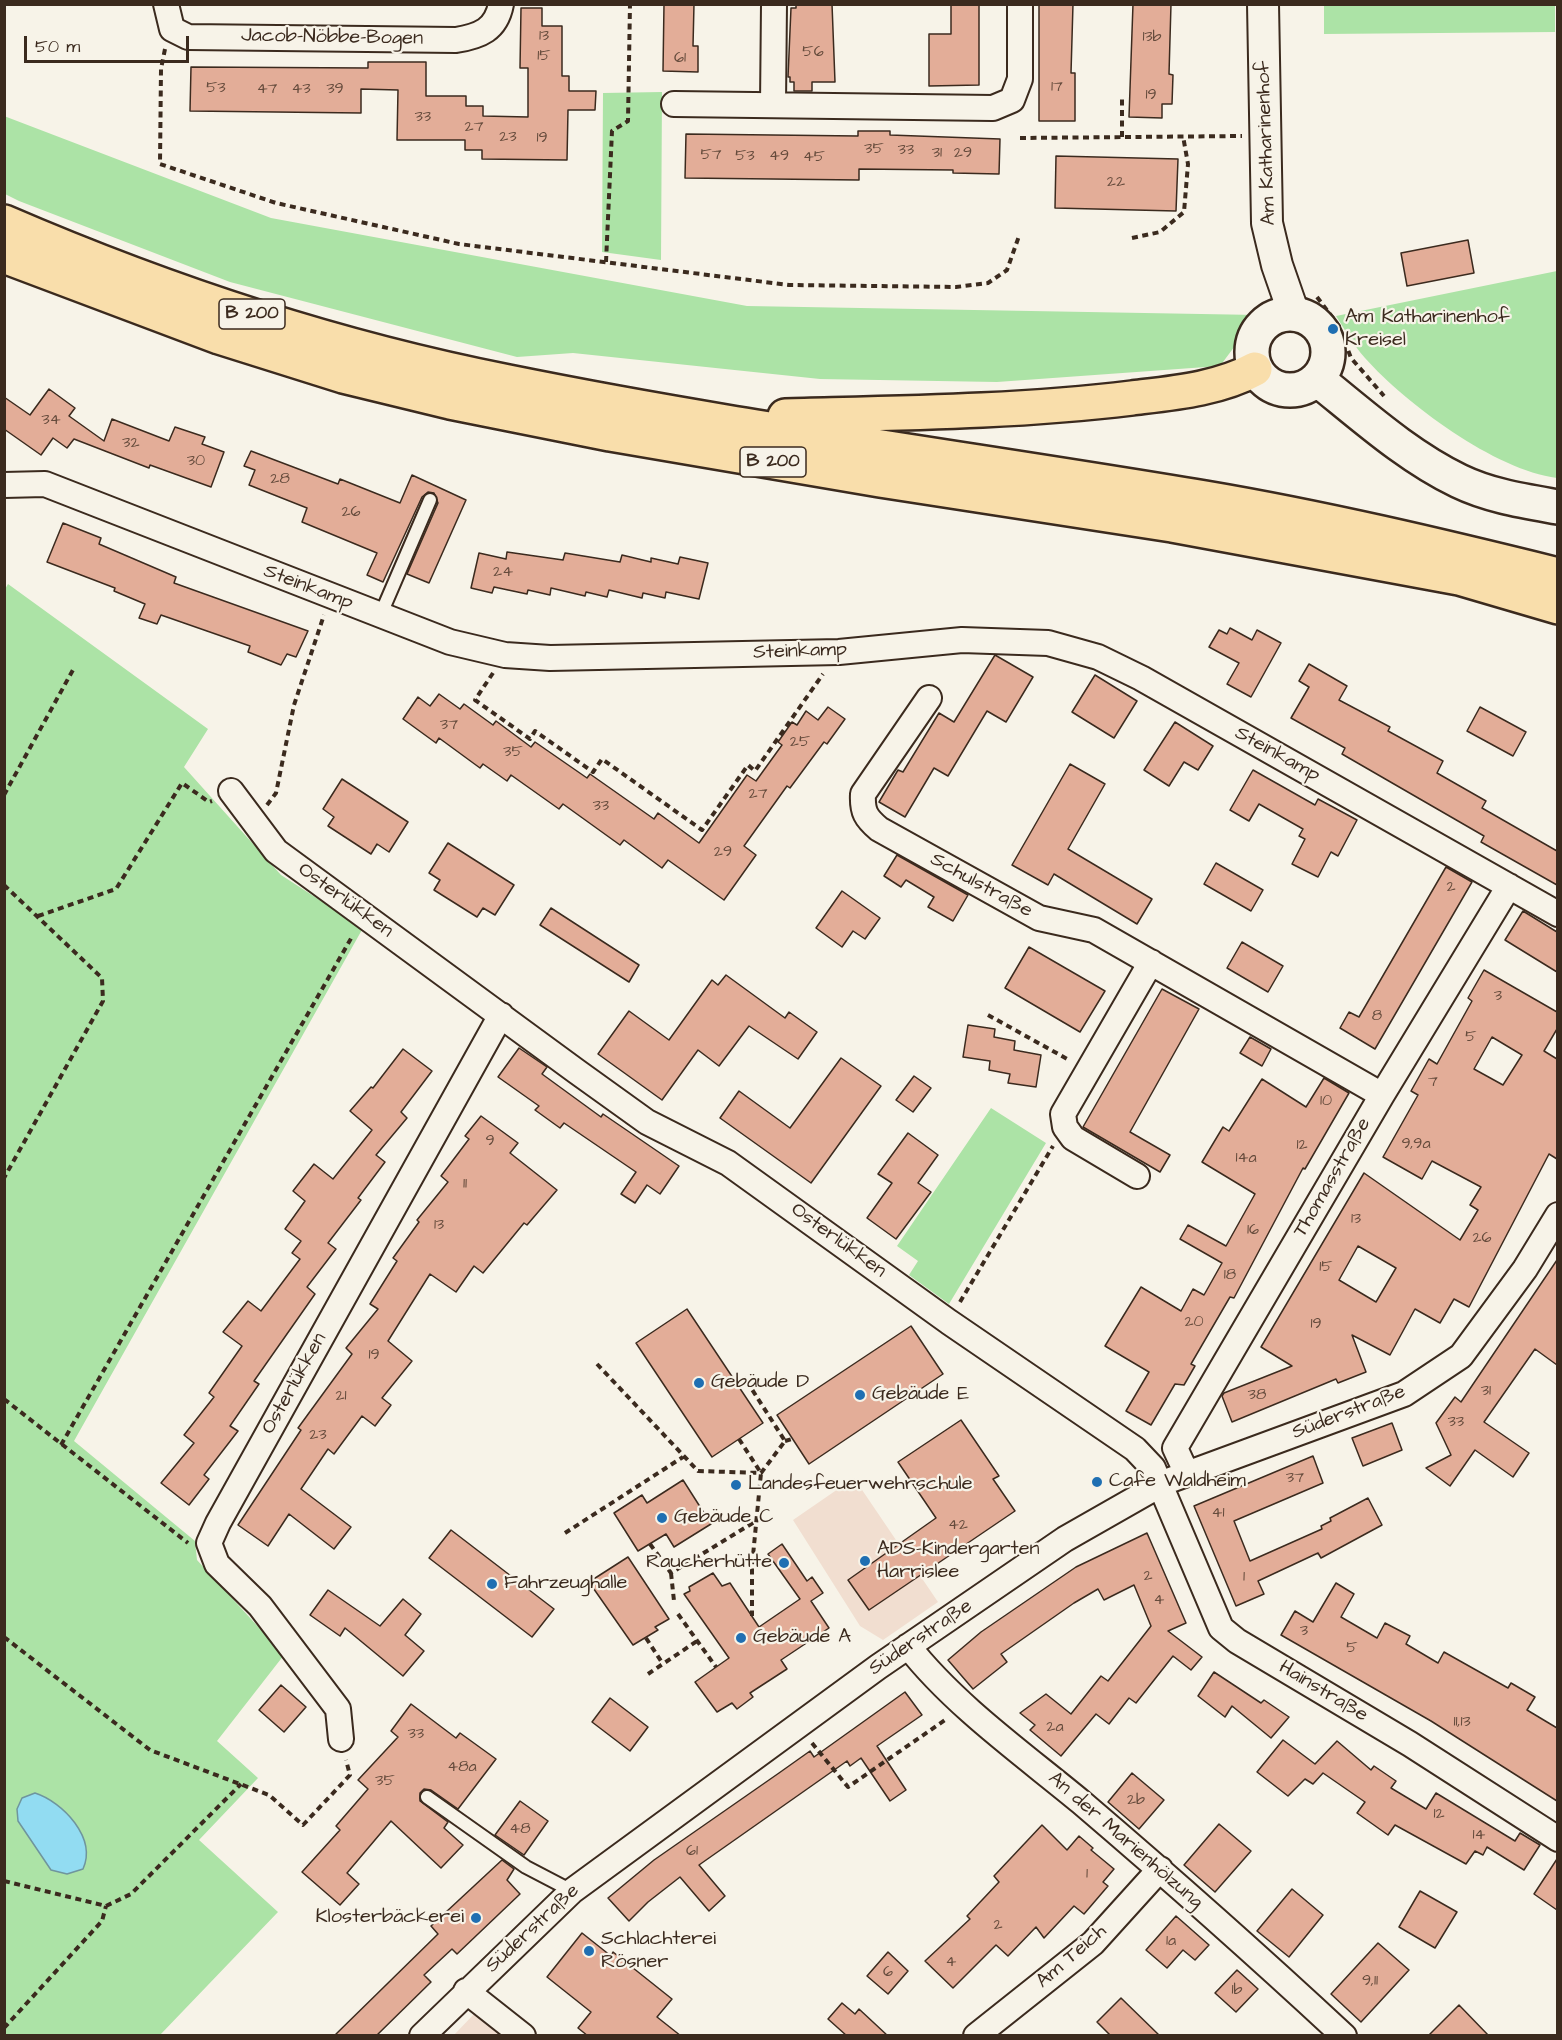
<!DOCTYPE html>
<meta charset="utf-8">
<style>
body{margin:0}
#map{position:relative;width:1562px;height:2040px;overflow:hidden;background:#f7f3e8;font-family:"Architects Daughter",sans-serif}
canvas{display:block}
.frame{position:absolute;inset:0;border:6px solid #3b2a1e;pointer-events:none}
.scale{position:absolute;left:24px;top:36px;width:165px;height:27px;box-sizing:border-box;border:3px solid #3b2a1e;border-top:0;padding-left:8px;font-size:18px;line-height:21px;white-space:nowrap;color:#3b2a1e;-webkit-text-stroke:4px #f7f3e8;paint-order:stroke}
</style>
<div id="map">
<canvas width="1562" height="2040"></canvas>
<div class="frame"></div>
<div class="scale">50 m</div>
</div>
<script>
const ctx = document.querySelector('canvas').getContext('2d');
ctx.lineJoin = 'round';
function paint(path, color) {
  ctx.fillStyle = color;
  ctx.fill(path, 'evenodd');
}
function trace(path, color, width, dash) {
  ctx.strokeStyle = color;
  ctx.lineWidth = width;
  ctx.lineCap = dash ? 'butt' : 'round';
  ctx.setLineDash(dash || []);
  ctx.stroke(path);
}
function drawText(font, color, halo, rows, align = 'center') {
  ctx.font = font + ' "Architects Daughter",sans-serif';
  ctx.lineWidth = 4.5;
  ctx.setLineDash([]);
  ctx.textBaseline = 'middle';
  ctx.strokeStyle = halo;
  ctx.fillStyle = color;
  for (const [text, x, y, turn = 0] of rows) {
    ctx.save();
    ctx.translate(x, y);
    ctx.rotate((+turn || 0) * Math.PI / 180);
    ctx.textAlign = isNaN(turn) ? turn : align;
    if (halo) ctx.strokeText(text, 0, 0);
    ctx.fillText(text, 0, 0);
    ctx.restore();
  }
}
const built = new Path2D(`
 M854 1478 938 1602 883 1640 860 1626 793 1520Z
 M475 2013 504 2036H453Z`);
const green = new Path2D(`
 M1324 5H1555V32L1324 34Z
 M662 92 661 260 602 252 603 93Z
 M4 116 271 218 747 306 1258 315 1220 366 997 382 820 379 573 353 517 357 230 282 19 201 5 194Z
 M1557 271V478C1495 470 1406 404 1365 358 1354 346 1345 330 1336 316Z
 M8 584 208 729 184 767 281 875 363 928 74 1441 195 1541 197 1560 284 1655 217 1741 258 1778 199 1840 278 1912 160 2035H5L4 591Z
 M991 1108 1046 1143 949 1304 909 1275 918 1261 897 1246Z`);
const water = new Path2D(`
 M35 1793C63 1802 97 1838 83 1869L67 1874 51 1870 18 1821 17 1809 22 1798Z`);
const building = new Path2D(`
 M664 4H694L693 46H698V72L663 71Z
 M796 4H832L835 82H812V91H794V82H790V77H788L791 8H796Z
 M951 4H979V85L929 86V34H951Z
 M1039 4H1073L1071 73H1075V121H1039Z
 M1133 4H1171L1169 74 1173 75 1172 104H1162V118L1129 117Z
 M521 8H542V26H562V76H569V91H596L595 110H568L567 160 482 159V150H465V140H397L398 90 361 89V113L190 111 191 67 368 68V62H426V96H466V106H483V116L528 117V68H520Z
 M858 131H890V135L1000 139 999 174 953 173V170L859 169V180L685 178 686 134 858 136Z
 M1056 156 1178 159 1176 211 1055 208Z
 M1468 240 1474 273 1407 286 1401 253Z
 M49 389 75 408 69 416 104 441 112 419 169 441 175 427 205 437 202 444 224 452 211 487 150 465 149 468 74 439 67 448 53 438 41 455 4 429V397L30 415Z
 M251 451 338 484 340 479 400 503 412 475 466 500 429 583 407 574 438 503 434 493 428 492 422 497 383 582 367 575 377 553 302 522 307 508 249 485 255 470 244 466Z
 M63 523 101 538 99 544 176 577 174 583 308 631 296 657 287 654 281 665 248 652 250 646 161 615 157 624 139 618 145 604 114 591 115 588 47 562Z
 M507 552 563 560 565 553 620 562 622 555 651 562V558L678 564 680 557 708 563 699 599 666 592 665 598 643 593 642 598 609 590 607 597 586 592 585 596 551 588 550 595 528 590 527 594 494 587 492 593 471 588 479 553 506 559Z
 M1230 628 1252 640 1257 630 1281 643 1251 697 1227 684 1239 663 1209 647 1219 630 1227 634Z
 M995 655 1033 677 1006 722 987 711 948 776 934 768 905 817 879 802 898 770 903 772 939 713 954 722Z
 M1309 664 1347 686 1339 700 1390 727 1388 731 1443 761 1437 773 1486 801 1482 808 1557 851V885L1481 842 1484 836 1342 754 1345 748 1291 718 1309 687 1299 681Z
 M1095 675 1137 701 1114 738 1072 712Z
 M439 694 460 709 464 704 493 725 496 721 531 747 535 742 587 778 590 774 654 819 658 813 699 843 747 775 756 781 782 745 778 742 792 722 797 725 806 711 818 720 828 707 845 719 827 744 824 742 790 788 787 786 744 846 756 855 724 900 668 860 662 868 624 840 620 845 563 804 559 809 511 775 507 781 483 764 480 768 439 738 436 743 403 719 418 697 430 706Z
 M1480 707 1526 732 1513 756 1467 731Z
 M1175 722 1213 746 1198 770 1184 762 1169 786 1144 770Z
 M1070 764 1105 784 1068 849 1152 899 1137 924 1054 874 1048 885 1012 865Z
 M1253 770 1315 805 1318 799 1357 820 1338 856 1331 852 1318 877 1292 864 1305 839 1299 836 1303 829 1259 804 1249 821 1230 810Z
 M342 779 408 822 389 852 377 844 371 854 328 826 334 817 323 809Z
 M448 843 514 885 495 915 483 908 477 917 434 890 440 880 429 873Z
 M897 855 968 895 953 921 928 907 934 897 906 880 901 887 884 876Z
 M1216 863 1263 890 1251 911 1204 884Z
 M1446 867 1472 882 1375 1049 1340 1028 1349 1012 1359 1017Z
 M842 891 880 918 865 939 853 931 842 947 816 928Z
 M551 908 639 965 629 982 540 925Z
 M1523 911 1557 932V972L1505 940Z
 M1242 942 1283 966 1268 992 1227 968Z
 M1029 947 1105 991 1080 1032 1005 988Z
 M1484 970 1557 1012V1029L1544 1051 1557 1059V1159L1549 1154 1469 1307 1454 1299 1440 1323 1415 1309 1390 1355 1352 1335 1366 1372 1338 1383 1336 1379 1232 1422 1222 1396 1224 1393 1292 1366 1261 1347 1364 1173 1460 1240 1478 1210 1470 1205 1481 1187 1432 1161 1422 1179 1383 1157 1418 1095 1411 1091 1429 1059 1437 1064 1472 1001 1468 998ZM1492 1037 1522 1055 1503 1085 1474 1069ZM1358 1246 1396 1268 1376 1302 1339 1280Z
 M726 975 785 1018 789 1012 817 1032 798 1059 749 1026 719 1066 698 1050 662 1100 598 1054 629 1011 669 1040 712 980 718 985Z
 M1162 989 1199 1009 1130 1132 1170 1155 1160 1172 1083 1127Z
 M968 1025 995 1029 994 1037 1015 1041 1014 1050 1041 1055 1036 1087 1008 1083 1010 1074 989 1070 990 1061 963 1057Z
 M1250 1037 1271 1049 1262 1066 1240 1053Z
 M519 1048 547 1067 542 1074 601 1117 603 1114 679 1166 660 1194 647 1185 635 1203 621 1194 636 1172 564 1123 560 1128 535 1110 539 1106 498 1077Z
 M403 1049 432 1071 401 1112 407 1118 376 1155 385 1162 358 1198 361 1200 328 1243 336 1249 307 1287 315 1294 254 1381 259 1384 230 1426 238 1431 204 1475 209 1479 189 1505 161 1483 194 1443 184 1435 214 1397 209 1393 242 1346 223 1332 248 1301 261 1311 300 1259 292 1253 301 1241 285 1229 305 1201 293 1191 314 1164 333 1179 372 1130 350 1111 371 1087 373 1088Z
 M841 1058 881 1086 811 1183 720 1118 739 1091 790 1128Z
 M914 1076 931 1088 913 1112 896 1100Z
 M1324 1078 1349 1093 1305 1169 1303 1168 1234 1298 1230 1297 1191 1364 1195 1366 1184 1385 1175 1384 1151 1425 1126 1411 1149 1372 1105 1346 1141 1287 1181 1311 1193 1289 1204 1295 1222 1263 1180 1239 1188 1225 1226 1246 1255 1194 1202 1162 1223 1127 1229 1131 1262 1079 1306 1107Z
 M481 1116 518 1143 510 1153 557 1190 527 1225 524 1223 483 1273 474 1266 456 1292 430 1274 388 1341 412 1361 382 1398 391 1405 375 1426 362 1416 334 1454 328 1449 301 1489 351 1527 334 1549 289 1514 268 1546 238 1525 301 1430 298 1428 352 1354 346 1348 378 1309 370 1304 397 1261 393 1258 419 1222 417 1220 448 1182 441 1176 469 1139 465 1136Z
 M908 1133 938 1155 918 1183 931 1192 896 1239 867 1218 892 1183 878 1174Z
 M1557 1260V1365L1535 1349 1484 1422 1529 1453 1513 1477 1475 1450 1450 1486 1426 1468 1451 1455 1436 1423 1455 1397 1461 1402Z
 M687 1309 763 1423 712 1457 636 1343Z
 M911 1326 943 1374 809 1464 777 1415Z
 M961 1420 999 1476 993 1479 1015 1511 869 1610 848 1580 936 1518 898 1462Z
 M1392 1423 1402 1450 1363 1466 1352 1438Z
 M1313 1456 1323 1483 1234 1521 1250 1561 1322 1529 1321 1526 1331 1521 1330 1518 1368 1498 1382 1525 1321 1558 1318 1553 1258 1581 1264 1594 1236 1606 1194 1506Z
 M683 1480 711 1524 674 1547 666 1534 638 1551 614 1513 642 1495 647 1503Z
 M451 1530 554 1609 532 1637 429 1558Z
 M1147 1533 1186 1623 1168 1631 1202 1657 1191 1670 1173 1656 1136 1703 1129 1698 1109 1724 1096 1714 1061 1756 1030 1730 1035 1725 1020 1713 1046 1694 1071 1714 1101 1676 1108 1681 1151 1626 1134 1585 1104 1600 1098 1589 1074 1603 1001 1654 1007 1662 973 1689 948 1660 981 1632 1076 1567Z
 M782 1544 807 1581 812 1577 823 1593 811 1601 829 1628 781 1660 787 1669 750 1693 753 1697 737 1709 732 1703 717 1712 695 1682 729 1658 684 1594 690 1591 689 1587 713 1573 722 1586 730 1583 759 1627 800 1599 768 1554Z
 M628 1557 669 1619 655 1627 658 1630 633 1645 589 1582Z
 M1336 1583 1354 1594 1341 1617 1377 1638 1385 1623 1410 1636 1406 1644 1438 1663 1444 1652 1508 1688 1511 1683 1535 1697 1527 1710 1557 1728V1801L1431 1721 1281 1635 1295 1611 1313 1622Z
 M328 1590 380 1626 403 1599 421 1614 405 1635 424 1651 403 1676 345 1628 340 1636 310 1615Z
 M1214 1672 1261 1703 1264 1700 1289 1717 1271 1738 1232 1706 1225 1717 1198 1696Z
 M281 1685 306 1707 284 1732 259 1710Z
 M905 1692 922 1715 877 1746 906 1790 890 1801 861 1758 850 1766 847 1761 699 1865 725 1896 709 1911 680 1877 648 1902 629 1921 608 1898 654 1860 779 1773 810 1751 814 1757Z
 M610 1698 648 1727 630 1751 592 1722Z
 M411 1704 456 1738 460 1733 496 1759 458 1809 431 1790 424 1789 420 1793V1801L448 1822 444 1828 463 1845 441 1868 391 1821 347 1873 359 1884 340 1905 302 1872 340 1830 336 1826 368 1789 358 1780 398 1737 391 1731Z
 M1283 1740 1315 1764 1337 1741 1371 1770 1374 1766 1396 1781 1391 1788 1426 1809 1436 1793 1515 1841 1520 1833 1540 1845 1524 1870 1487 1847 1483 1855 1475 1851 1466 1864 1395 1825 1388 1835 1357 1813 1365 1802 1323 1773 1313 1784 1305 1779 1288 1796 1257 1772Z
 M1132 1773 1164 1800 1139 1829 1108 1802Z
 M520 1801 548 1821 524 1855 495 1835Z
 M1219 1824 1251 1851 1215 1892 1184 1865Z
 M1042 1825 1067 1850 1079 1836 1093 1848 1091 1850 1114 1869 1103 1882 1108 1886 1084 1914 1074 1906 1044 1938 1036 1927 1008 1956 996 1945 953 1988 925 1961 970 1919 967 1916 999 1882 994 1876Z
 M1557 1859V1910L1534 1894Z
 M502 1860 514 1869 507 1880 520 1894 457 1954 452 1949 424 1975 431 1982 376 2036H334L438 1934 431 1926Z
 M1292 1889 1323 1915 1289 1957 1257 1931Z
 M1420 1891 1457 1912 1435 1948 1399 1927Z
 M1176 1916 1209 1945 1195 1960 1183 1950 1167 1968 1146 1950Z
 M582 1933 611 1956 613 1952 672 1999 657 2017 681 2036H588L578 2028 591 2012 547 1977Z
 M1378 1943 1409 1970 1361 2022 1331 1994Z
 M888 1952 908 1971 888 1994 867 1976Z
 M1237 1970 1258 1989 1236 2012 1215 1993Z
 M1121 1998 1160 2036H1111L1097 2022Z
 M842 2003 855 2014 859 2009 888 2036H847L828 2019Z
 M1459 2005 1489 2036H1428Z`);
const path = new Path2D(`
 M165 49 161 69 160 164 276 203 459 244 789 285 956 287 988 283 1007 270 1019 236
 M1122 137V95
 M1020 138 1242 136
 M1132 238 1160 232 1184 212 1188 164 1183 136
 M606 262 612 131 628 121 630 4
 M1317 297 1339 326 1351 358 1384 396
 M493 673 475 700 530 739 535 731 593 772 602 759 702 830 748 765 755 771 823 674
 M4 795 74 668
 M267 805 276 793 294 705 324 615
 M4 885 102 978 103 1001 4 1178
 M38 916 116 889 182 783 209 802 212 801
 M988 1015 1069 1060
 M960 1302 1053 1146
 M597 1364 698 1471 761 1473 785 1441 744 1377
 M4 1399 188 1543
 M739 1439 761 1473 752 1566V1616
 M785 1441 792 1439
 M61 1445 353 935
 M565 1533 683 1457
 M650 1544 671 1573 756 1521
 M671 1573 674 1601
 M678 1614 716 1667
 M4 1637 150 1750 269 1795 303 1825 350 1775 346 1760
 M646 1638 663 1664
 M648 1674 697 1641
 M812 1743 848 1787 948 1718
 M4 1881 106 1906 131 1894 241 1784
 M4 2028 102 1921 106 1906`);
const service = new Path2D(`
 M380 616 430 500
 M427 1797 526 1867 572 1891`);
const minor = new Path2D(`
 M166 4 172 29 188 37 456 40C480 36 496 30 501 4
 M674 104 993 108 1012 100 1020 79V4
 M773 104 774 4
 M4 485 45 484 450 642 505 655 550 658 839 652 962 640 1048 643 1098 657 1141 678 1558 914
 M929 698 863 794C862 812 866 818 879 829L1039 918 1094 930 1382 1095
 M231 791 276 851 576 1071 647 1122 728 1163 949 1322 1135 1449 1153 1468 1221 1628 1237 1641 1410 1744 1558 1839
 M1137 1176 1073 1138 1065 1127 1063 1114 1151 962
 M1187 1474 1175 1448 1382 1095 1509 886
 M908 1646C954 1705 1023 1754 1081 1802 1170 1878 1258 1956 1344 2036
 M341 1739 338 1709 260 1606 217 1564 209 1543 218 1523 501 1015
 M466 1991 523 2036
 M422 2036 572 1891 878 1667 1065 1539 1165 1482 1404 1394 1461 1356 1525 1269 1558 1215
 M976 2036 1093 1943 1160 1869`);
const tertiary = new Path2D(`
 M1263 4 1267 223 1277 265 1294 314`);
const secondary = new Path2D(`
 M1252 352a38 38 0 1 1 76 0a38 38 0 1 1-76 0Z
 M1317 379C1362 415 1407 456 1459 481 1490 496 1524 501 1558 507`);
const trunk = new Path2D(`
 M4 222C166 292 336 348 508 382 739 429 973 459 1205 498 1323 518 1441 546 1558 575
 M4 256 219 337 343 376 450 402 610 434 880 480 1172 525 1459 578 1558 607
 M785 416C900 413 1017 412 1132 398 1173 393 1219 389 1255 369`);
const markers = [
 [1333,329,6,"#1f6fb2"],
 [699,1383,6,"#1f6fb2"],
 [860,1395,6,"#1f6fb2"],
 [1097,1482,6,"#1f6fb2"],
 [736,1485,6,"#1f6fb2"],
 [662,1518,6,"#1f6fb2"],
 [865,1561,6,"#1f6fb2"],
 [784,1563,6,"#1f6fb2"],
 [492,1584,6,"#1f6fb2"],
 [741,1638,6,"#1f6fb2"],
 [476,1918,6,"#1f6fb2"],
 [589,1951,6,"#1f6fb2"]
];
const numberNames = [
 ["13",544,37],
 ["13b",1152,38],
 ["56",813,53],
 ["15",544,57],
 ["61",680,59],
 ["17",1057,88],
 ["53",216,89],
 ["47",267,90],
 ["43",301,90],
 ["39",335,90],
 ["19",1151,96],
 ["33",423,118],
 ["27",474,128],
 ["23",508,138],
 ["19",542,139],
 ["35",874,150],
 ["33",906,151],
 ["31",937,154],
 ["29",963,154],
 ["57",711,156],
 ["53",745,157],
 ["49",779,157],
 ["45",814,158],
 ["22",1116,183],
 ["34",51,421],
 ["32",131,444],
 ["30",196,462],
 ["28",280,480],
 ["26",351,513],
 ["24",503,573],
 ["37",449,726],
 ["25",800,743],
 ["35",513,753],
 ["27",758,795],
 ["33",601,807],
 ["29",723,853],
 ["2",1451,888],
 ["3",1498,997],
 ["8",1377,1017],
 ["5",1471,1038],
 ["7",1433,1083],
 ["10",1326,1102],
 ["9",490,1142],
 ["9,9a",1416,1145],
 ["12",1302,1146],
 ["14a",1246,1159],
 ["11",465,1185],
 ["13",1356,1220],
 ["13",439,1226],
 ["16",1253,1231],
 ["26",1482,1239],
 ["15",1326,1268],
 ["18",1230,1276],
 ["20",1194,1323],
 ["19",1316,1325],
 ["19",374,1356],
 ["31",1486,1392],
 ["38",1257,1396],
 ["21",341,1397],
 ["33",1456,1423],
 ["23",318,1436],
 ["37",1295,1479],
 ["41",1218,1514],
 ["42",958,1526],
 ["2",1148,1577],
 ["1",1244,1578],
 ["4",1159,1601],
 ["3",1304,1632],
 ["5",1352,1649],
 ["11,13",1462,1723],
 ["2a",1055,1728],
 ["33",416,1735],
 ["48a",462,1768],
 ["35",385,1782],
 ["2b",1136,1801],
 ["12",1439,1815],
 ["48",520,1830],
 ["14",1479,1836],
 ["61",692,1852],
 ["1",1087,1875],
 ["2",998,1926],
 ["1a",1171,1942],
 ["4",951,1963],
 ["6",888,1973],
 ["9,11",1370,1982],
 ["1b",1237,1991]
];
const shields = [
 [252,314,66],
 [773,462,66]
];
const shieldNames = [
 ["B 200",252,314],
 ["B 200",773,462]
];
const streetNames = [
 ["Jacob-Nöbbe-Bogen",332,38,1],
 ["Am Katharinenhof",1267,143,-92],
 ["Steinkamp",308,588,21],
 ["Steinkamp",800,652,-2],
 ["Steinkamp",1277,755,29],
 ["Schulstraße",981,886,29],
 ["Osterlükken",345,901,36],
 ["Thomasstraße",1333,1178,-60],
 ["Osterlükken",838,1241,36],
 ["Osterlükken",295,1384,-61],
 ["Süderstraße",1349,1413,-21],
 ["Süderstraße",921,1638,-34],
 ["Hainstraße",1323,1692,31],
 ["An der Marienhölzung",1125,1841,41],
 ["Süderstraße",533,1929,-43],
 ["Am Teich",1072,1957,-41]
];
const poiNames = [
 ["Am Katharinenhof",1345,318],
 ["Kreisel",1345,341],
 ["Gebäude D",711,1383],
 ["Gebäude E",872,1395],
 ["Cafe Waldheim",1109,1482],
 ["Landesfeuerwehrschule",748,1485],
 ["Gebäude C",674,1518],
 ["ADS-Kindergarten",877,1550],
 ["Harrislee",877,1573],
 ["Raucherhütte",772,1563,"right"],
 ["Fahrzeughalle",504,1584],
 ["Gebäude A",753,1638],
 ["Klosterbäckerei",464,1918,"right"],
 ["Schlachterei",601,1940],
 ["Rösner",601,1963]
];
paint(built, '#f1ded0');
paint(green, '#ace3a6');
paint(water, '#92dcf2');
trace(water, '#6f959d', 1.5);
paint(building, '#e3ad98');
trace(building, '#3b2a1e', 1.5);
trace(service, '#3b2a1e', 16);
trace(minor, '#3b2a1e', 28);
trace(tertiary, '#3b2a1e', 34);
trace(secondary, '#3b2a1e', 38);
trace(trunk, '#3b2a1e', 38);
trace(path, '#3b2a1e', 4, [6, 4.5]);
trace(service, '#f7f3e8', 12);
trace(minor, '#f7f3e8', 24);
trace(tertiary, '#f7f3e8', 30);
trace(secondary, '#f7f3e8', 33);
trace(trunk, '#f9deab', 33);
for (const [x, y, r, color] of markers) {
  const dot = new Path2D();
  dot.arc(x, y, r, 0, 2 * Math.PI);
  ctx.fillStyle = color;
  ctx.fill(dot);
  trace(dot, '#f7f3e8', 2);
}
drawText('16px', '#654b3c', null, numberNames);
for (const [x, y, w] of shields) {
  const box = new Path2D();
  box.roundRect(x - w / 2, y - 15, w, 30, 4.5);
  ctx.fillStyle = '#f7f3e8';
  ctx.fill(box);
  trace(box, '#3b2a1e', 1.5);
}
drawText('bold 18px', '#3b2a1e', null, shieldNames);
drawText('20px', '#3b2a1e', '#f7f3e8', streetNames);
drawText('20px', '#3b2a1e', '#f7f3e8', poiNames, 'left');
</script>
